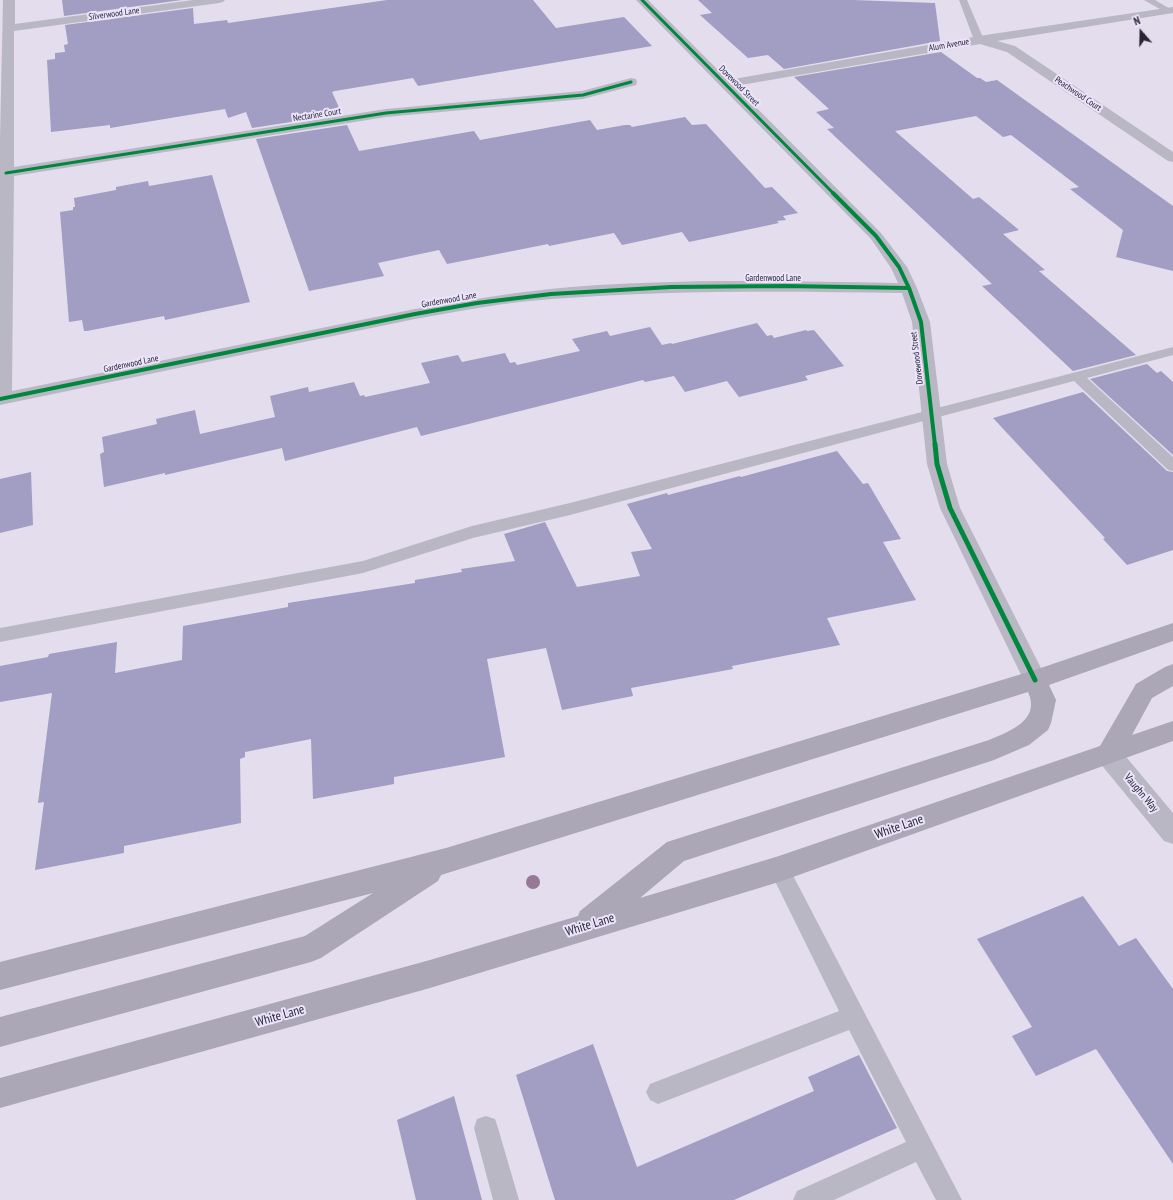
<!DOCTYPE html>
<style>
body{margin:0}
#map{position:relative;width:1173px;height:1200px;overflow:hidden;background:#e3dded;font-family:"PT Sans Narrow",sans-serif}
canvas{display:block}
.north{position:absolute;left:1121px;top:12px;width:40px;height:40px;-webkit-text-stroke:3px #ece4fa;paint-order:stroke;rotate:340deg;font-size:11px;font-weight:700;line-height:16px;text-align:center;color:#272536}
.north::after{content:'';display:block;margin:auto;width:14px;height:18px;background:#272536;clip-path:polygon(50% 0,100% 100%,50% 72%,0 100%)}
</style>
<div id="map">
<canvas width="1173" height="1200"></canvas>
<div class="north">N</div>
</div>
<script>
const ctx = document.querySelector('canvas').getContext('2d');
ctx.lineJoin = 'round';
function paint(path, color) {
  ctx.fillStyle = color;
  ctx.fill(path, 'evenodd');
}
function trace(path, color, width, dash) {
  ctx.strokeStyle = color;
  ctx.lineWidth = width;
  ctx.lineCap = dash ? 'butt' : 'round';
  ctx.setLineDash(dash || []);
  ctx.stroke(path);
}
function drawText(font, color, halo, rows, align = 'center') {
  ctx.font = font + ' "PT Sans Narrow",sans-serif';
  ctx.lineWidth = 4;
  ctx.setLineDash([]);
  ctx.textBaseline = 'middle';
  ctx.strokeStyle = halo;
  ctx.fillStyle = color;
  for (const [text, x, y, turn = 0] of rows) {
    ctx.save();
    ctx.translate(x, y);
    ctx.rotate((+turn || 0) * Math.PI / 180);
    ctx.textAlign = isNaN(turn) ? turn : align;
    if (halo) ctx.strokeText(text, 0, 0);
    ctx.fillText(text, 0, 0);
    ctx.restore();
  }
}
const building = new Path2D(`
 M62 0H182L64 16Z
 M387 0H533L556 28 624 17 652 46 418 86 413 78 335 91 332 92 342 114 252 128 246 112 228 118 225 109 110 128V125L51 132 47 60 55 59V53L65 52 64 45 68 44 65 25 193 8 194 24 227 20 228 23Z
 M698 0H853L935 3 940 41 784 69 768 55 748 58 700 15 712 13Z
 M941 52 977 78H980L986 82 997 80 1173 206V271L1116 257 1123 230 1070 189 1079 187 1011 135 1003 137 976 116 895 131 973 199 979 197 1019 230 1003 234 1045 270 1039 271 1136 355 1073 371 982 286 992 284 827 129 834 128 816 112 829 109 794 77Z
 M685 117 692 125 706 124 765 188 772 187 798 213 783 216 786 220 777 221 779 223 689 242 682 232 622 245 614 233 549 246 548 244 447 264 439 250 378 263 384 276 309 291 256 139 347 125 359 151 474 131 480 140 590 120 597 130 625 125H630L632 127Z
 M212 175 250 302 165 320 164 316 87 331H84L82 320 69 322 60 212 73 210V207H75L74 198 116 190V187L148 181 149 186Z
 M757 323 767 336 772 335 774 338 806 330 807 331 814 330 844 366 805 376 808 380 739 397 727 381 685 392 674 376 645 382 643 380 421 436 417 427 285 461 282 448 165 475V473L104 487 100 454 104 452 102 437 157 424 156 419 195 410 200 434 275 417 270 396 308 387 309 392 354 382 360 396 364 395 365 397 430 383 421 363 458 355 462 362 505 353 510 363 515 362 517 365 580 351 572 339 607 331 610 336 650 327 662 345 671 343 672 344Z
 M1147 364 1157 373 1161 371 1173 382V455L1090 379Z
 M1083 392 1167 471 1173 472V550L1127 565 1103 539 1105 538 993 418Z
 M837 451 863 484 868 483 901 539 883 542 916 600 827 618 840 645 732 666 733 669 631 688 633 696 562 710 546 648 487 659 505 757 394 777V784L313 799 311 739 245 752V757L240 759 241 823 124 846V853L35 870 44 802 38 803 52 693 0 702V666L48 657 49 654 117 642 115 673 182 660 183 626 288 607V603L415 583V580L462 572 461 569 515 561 504 534 545 522 577 587 640 576 631 552 652 549 627 504 667 493 668 495 740 476 741 477Z
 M31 472 33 525 0 533V479Z
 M1083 896 1119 946 1136 938 1173 989V1164L1096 1049 1036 1076 1012 1036 1032 1027 977 939Z
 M593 1044 637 1167 814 1091 808 1077 859 1055 897 1128 734 1200H555L516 1075Z
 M454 1096 482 1200H416L397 1120Z`);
const service = new Path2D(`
 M959 0H967L984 40 982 42 979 43 974 40Z
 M1144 0H1155L1172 10 1168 13 1165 12Z
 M1173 347V355L1087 378 1173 457V471L1168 470 1074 381 570 515 473 538 363 573 0 642V628L363 561 472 526 570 503Z
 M779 859 786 862 962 1200H936L916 1162 834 1200H793L797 1191 906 1142 849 1030 658 1104 650 1100 646 1092 650 1084 839 1011 769 869 772 862Z
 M486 1116 495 1119 498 1128 519 1200H493L474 1128 477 1119Z`);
const minor = new Path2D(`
 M3 0H15V24L193 0H225L223 2 219 3 14 31V167L386 109 582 91 631 78 636 79 637 82 636 85 583 99 386 117 14 176 12 391 415 309C460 301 505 294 550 289 665 278 783 281 898 283L891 268 871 239 636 0H648L728 80 979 36 1173 7V13L997 41 1015 46 1173 152V162L1168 161 1007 52 980 44 735 86 881 233 907 267 917 288 930 322 947 464 960 508 1047 680 1043 687 1035 690 1027 687 940 508 927 464 912 322 902 293C786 291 669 290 552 299 506 302 460 311 415 319L0 405V139Z
 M1108 743 1117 746 1173 813V844L1164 841 1099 762 1096 754 1099 746Z`);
const secondary = new Path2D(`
 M1173 623V641L1049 685 1056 700 1051 723 1048 730 1029 745 994 760 684 861 640 898 779 856 1100 746 1136 684 1165 667 1173 664V686L1152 698 1132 735 1173 721V741L779 882 430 988 0 1108V1078L430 960 578 916 580 911 667 842 989 740C1010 731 1041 720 1028 692L441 875 438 881 321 958 311 962 0 1047V1017L305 936 373 893 0 990V962L446 848 1035 670Z`);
const cyclewayFar2 = new Path2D(`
 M642 0 834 194
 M6 173 386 113 583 95 631 82`);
const cyclewayFar1 = new Path2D(`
 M833 193 876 236 899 267 909 288 921 322 935 445
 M0 399 415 314 477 303 551 294 671 287 785 286 909 288`);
const cycleway = new Path2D(`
 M935 444 937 464 950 508 1035 680`);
const trees = [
 [533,882]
];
const farStreetnames = [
 ["Silverwood Lane",114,14,-8],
 ["Alum Avenue",949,45,-10],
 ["Dovewood Street",739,86,45],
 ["Peachwood Court",1078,94,34],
 ["Nectarine Court",317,115,-9],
 ["Gardenwood Lane",773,278],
 ["Gardenwood Lane",449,300,-10],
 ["Dovewood Street",917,358,-97],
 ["Gardenwood Lane",131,364,-12]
];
const streetNames = [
 ["Vaughn Way",1141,793,50]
];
const nearStreetnames = [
 ["White Lane",899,827,-19],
 ["White Lane",590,925,-17],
 ["White Lane",280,1016,-16]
];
paint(building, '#a29dc2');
paint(service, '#bab7c5');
paint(minor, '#bab7c5');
paint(secondary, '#aba7b6');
trace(cyclewayFar2, '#00873e', 3);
trace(cyclewayFar1, '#00873e', 4);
trace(cycleway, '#00873e', 5);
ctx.fillStyle = '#957996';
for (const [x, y] of trees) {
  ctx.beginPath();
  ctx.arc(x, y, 7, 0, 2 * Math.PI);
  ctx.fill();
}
drawText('9px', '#272536', '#ece4fa', farStreetnames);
drawText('11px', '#272536', '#ece4fa', streetNames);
drawText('13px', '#272536', '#ece4fa', nearStreetnames);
</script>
